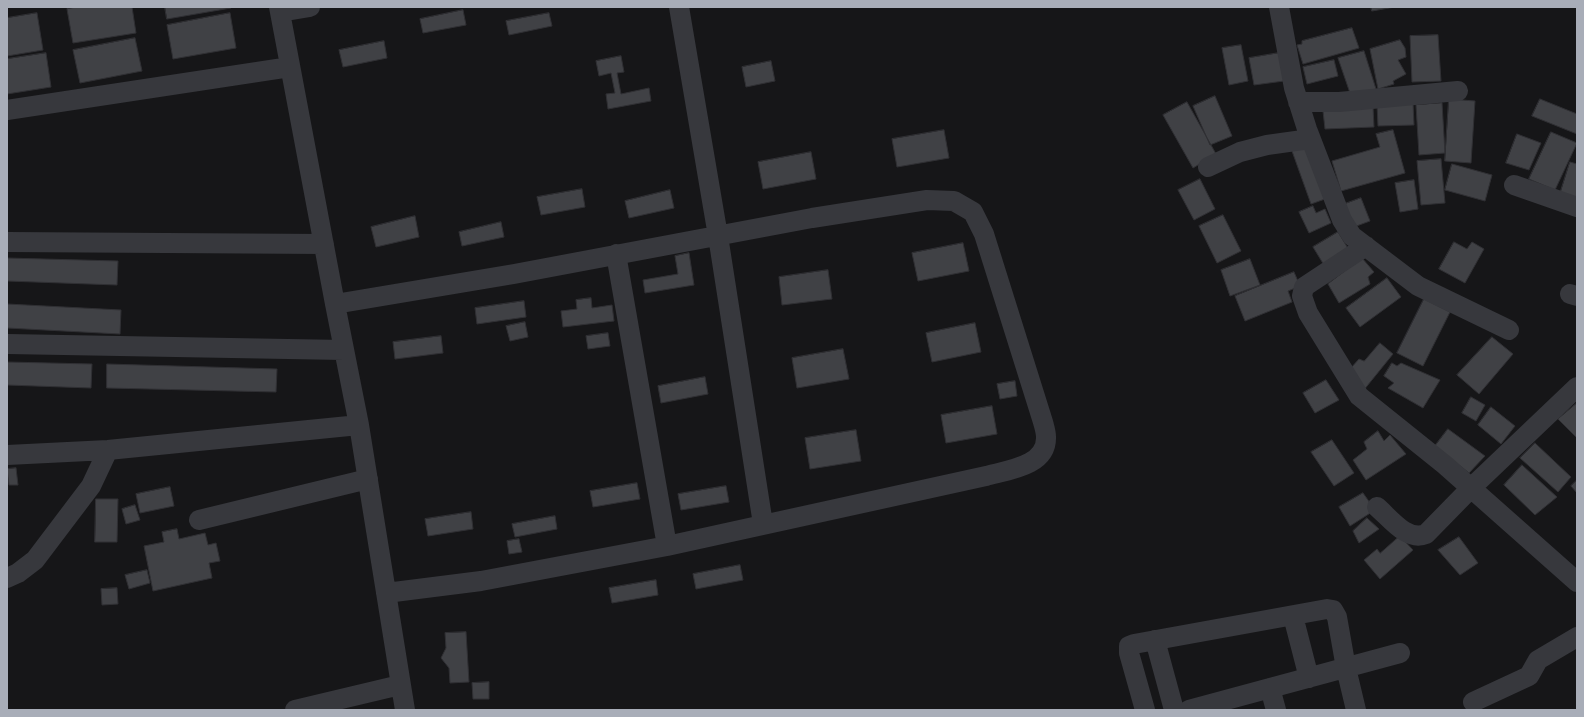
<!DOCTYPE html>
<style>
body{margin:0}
#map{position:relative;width:1584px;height:717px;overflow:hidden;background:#161618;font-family:Arial,sans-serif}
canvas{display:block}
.frame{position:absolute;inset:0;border:8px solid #a8adb8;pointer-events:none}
</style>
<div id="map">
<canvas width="1584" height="717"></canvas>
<div class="frame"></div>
</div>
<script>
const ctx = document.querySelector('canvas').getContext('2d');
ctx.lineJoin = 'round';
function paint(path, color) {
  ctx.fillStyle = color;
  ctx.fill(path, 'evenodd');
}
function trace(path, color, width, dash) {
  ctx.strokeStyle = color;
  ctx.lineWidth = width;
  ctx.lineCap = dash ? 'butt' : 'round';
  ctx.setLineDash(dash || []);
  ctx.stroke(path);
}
const building = new Path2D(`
 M77 7H132L136 33 73 43 67 9Z
 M165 7H231V8L167 19Z
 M1371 7H1395L1372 11Z
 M463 10 466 25 423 33 420 19Z
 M37 13 43 50 7 56V18Z
 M230 13 236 48 173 59 167 25Z
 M549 13 552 26 509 35 506 21Z
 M1352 28 1359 48 1303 64 1297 45 1302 44V41Z
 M1438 35 1441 81 1412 82 1410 36Z
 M135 38 142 71 80 83 73 50Z
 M1400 40 1405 48 1406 57 1398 60 1406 74 1393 81 1394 84 1378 89 1370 49Z
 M384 41 387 58 343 67 339 50Z
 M1241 45 1248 81 1229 85 1222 48Z
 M1364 51 1376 89 1351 96 1338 58Z
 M46 53 51 87 7 94V59Z
 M1279 53 1284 81 1254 85 1249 58Z
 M621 56 624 72 617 73 621 94 649 88 651 101 608 109 606 94 615 93 611 73 599 76 596 61Z
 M1334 60 1338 76 1307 84 1303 67Z
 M771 61 775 81 746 87 742 67Z
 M1215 96 1232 136 1210 145 1193 106Z
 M1449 99 1475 101 1471 163 1445 161Z
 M1540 99 1577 114V134L1532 116Z
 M1187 102 1216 154 1193 168 1163 115Z
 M1413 103 1414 125 1378 126 1377 104Z
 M1442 103 1445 153 1419 155 1416 105Z
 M1373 107 1374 127 1325 129 1323 111Z
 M944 130 949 158 897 167 892 139Z
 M1393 130 1405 173 1341 191 1332 161 1380 147 1376 134Z
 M1551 132 1577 143 1555 190 1529 179Z
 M1517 134 1541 143 1529 170 1506 163Z
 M1307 146 1325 199 1311 204 1292 151Z
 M811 152 816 179 763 189 758 162Z
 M1441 159 1445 203 1421 205 1417 161Z
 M1570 162 1577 164V199L1560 194Z
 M1452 164 1492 175 1485 201 1445 190Z
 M1200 179 1215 209 1194 220 1178 190Z
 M1414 180 1418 209 1400 212 1395 183Z
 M582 189 585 207 541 215 537 197Z
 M670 190 674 208 629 218 625 201Z
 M1361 198 1370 221 1351 228 1342 205Z
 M1313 206 1316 213 1325 209 1331 223 1309 233 1299 212Z
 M1223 215 1241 251 1217 263 1199 226Z
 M415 216 419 237 376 247 371 227Z
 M501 222 504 237 462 246 459 232Z
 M1338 232 1349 250 1324 265 1313 247Z
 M1454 242 1467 249 1472 242 1484 249 1465 283 1439 269Z
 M963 243 969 271 918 281 912 253Z
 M689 253 694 285 645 293 643 280 678 274 675 256Z
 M7 258 118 261 117 285 7 281Z
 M1362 258 1374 272 1368 277 1370 284 1339 303 1328 284Z
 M1250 259 1260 285 1230 296 1221 270Z
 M828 270 832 299 782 305 779 277Z
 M1294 272 1300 286 1288 291 1292 302 1245 321 1235 296Z
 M1387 278 1401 297 1360 327 1346 308Z
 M591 298 592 308 612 305 614 321 563 327 561 311 577 309 576 300Z
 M1424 299 1450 312 1423 366 1397 353Z
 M524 301 526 317 477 324 475 308Z
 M7 304 121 310 120 334 7 328Z
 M525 322 528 337 510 341 506 326Z
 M975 323 981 352 932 362 926 333Z
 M608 333 610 346 588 349 586 336Z
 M441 336 443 353 395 359 393 342Z
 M1492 337 1513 354 1479 394 1457 375Z
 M1380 343 1393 354 1363 391 1350 369 1359 359 1364 361Z
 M843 349 849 379 797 388 792 358Z
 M7 362 92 364 91 388 7 385Z
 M1392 363 1397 366 1401 363 1440 380 1423 408 1388 388 1394 383 1384 376Z
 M107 364 277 369 276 392 107 388Z
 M705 377 708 394 661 403 658 386Z
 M1326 380 1339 400 1315 413 1303 393Z
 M1015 381 1017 396 1000 399 997 384Z
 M1471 397 1485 405 1476 421 1462 413Z
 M1577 403V438L1558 419Z
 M992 406 997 434 946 443 941 415Z
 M1491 407 1515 426 1501 444 1478 425Z
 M1448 429 1485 456 1469 473 1435 446Z
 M856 430 861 461 810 469 805 438Z
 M1378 431 1384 441 1390 435 1406 454 1366 480 1353 460 1367 449 1364 442Z
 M1332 440 1354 473 1334 486 1311 452Z
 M1535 443 1571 477 1558 492 1520 458Z
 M1522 465 1557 497 1535 515 1504 485Z
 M16 468 18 485H9L7 469Z
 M1577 480V493L1571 486Z
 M637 483 640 499 593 507 590 491Z
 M726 486 729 502 681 510 678 494Z
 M170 487 174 506 140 513 136 494Z
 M1363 493 1375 510 1350 526 1339 507Z
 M96 499H118L117 542H95Z
 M135 505 140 520 126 524 122 509Z
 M471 512 473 529 428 536 425 519Z
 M555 516 557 529 515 537 512 524Z
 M1367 518 1379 529 1359 543 1353 531Z
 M177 529 179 539 205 533 208 545 216 543 220 561 209 563 212 578 153 591 144 546 164 542 162 532Z
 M1400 536 1413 550 1380 579 1364 560 1377 549 1380 553Z
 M1459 537 1478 563 1460 575 1438 550Z
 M519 539 522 552 509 554 507 541Z
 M740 565 743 580 696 589 693 574Z
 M147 570 150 583 129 589 125 575Z
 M656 580 658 595 612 603 609 588Z
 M117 588 118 604 102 605 101 589Z
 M466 632 469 682 450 683 449 668 441 658 446 648 445 633Z
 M489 682V699H473L472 683Z`);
const minor = new Path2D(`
 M279 7 335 304 359 425 405 710
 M679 7 718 236 763 524
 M1279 7 1294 88 1307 129 1342 220 1352 236 1418 286 1509 330
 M280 12 310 7
 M1298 102H1339L1458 91
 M7 110 290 67
 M1208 167 1240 152 1267 145 1310 139
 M1514 185 1577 207
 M7 242 324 244
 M1366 246 1304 287 1302 296 1308 313 1359 396 1445 465 1577 582
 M616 254 667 546
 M1570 294 1577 296
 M335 304 514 274 812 218 927 200 954 201 973 212 984 234 1043 422C1044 426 1046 432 1046 437 1047 466 1008 470 986 476L667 546 481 581 386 593
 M7 344 344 350
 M7 455 108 450 359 425
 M1377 507C1390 518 1407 542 1426 534L1471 488 1577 387
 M199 520 368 479
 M7 578 18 573 35 560 91 486 108 450
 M1293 616 1309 678
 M1155 640 1174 710
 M1270 688 1276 710
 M1473 702 1529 676 1538 660 1577 637
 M295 710 400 685
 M1145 710 1129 653V646L1134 644 1327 609 1333 610 1337 617 1346 668 1356 710
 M1189 710 1400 653`);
paint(building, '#404145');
trace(building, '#303034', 1);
trace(minor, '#37383d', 20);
</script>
